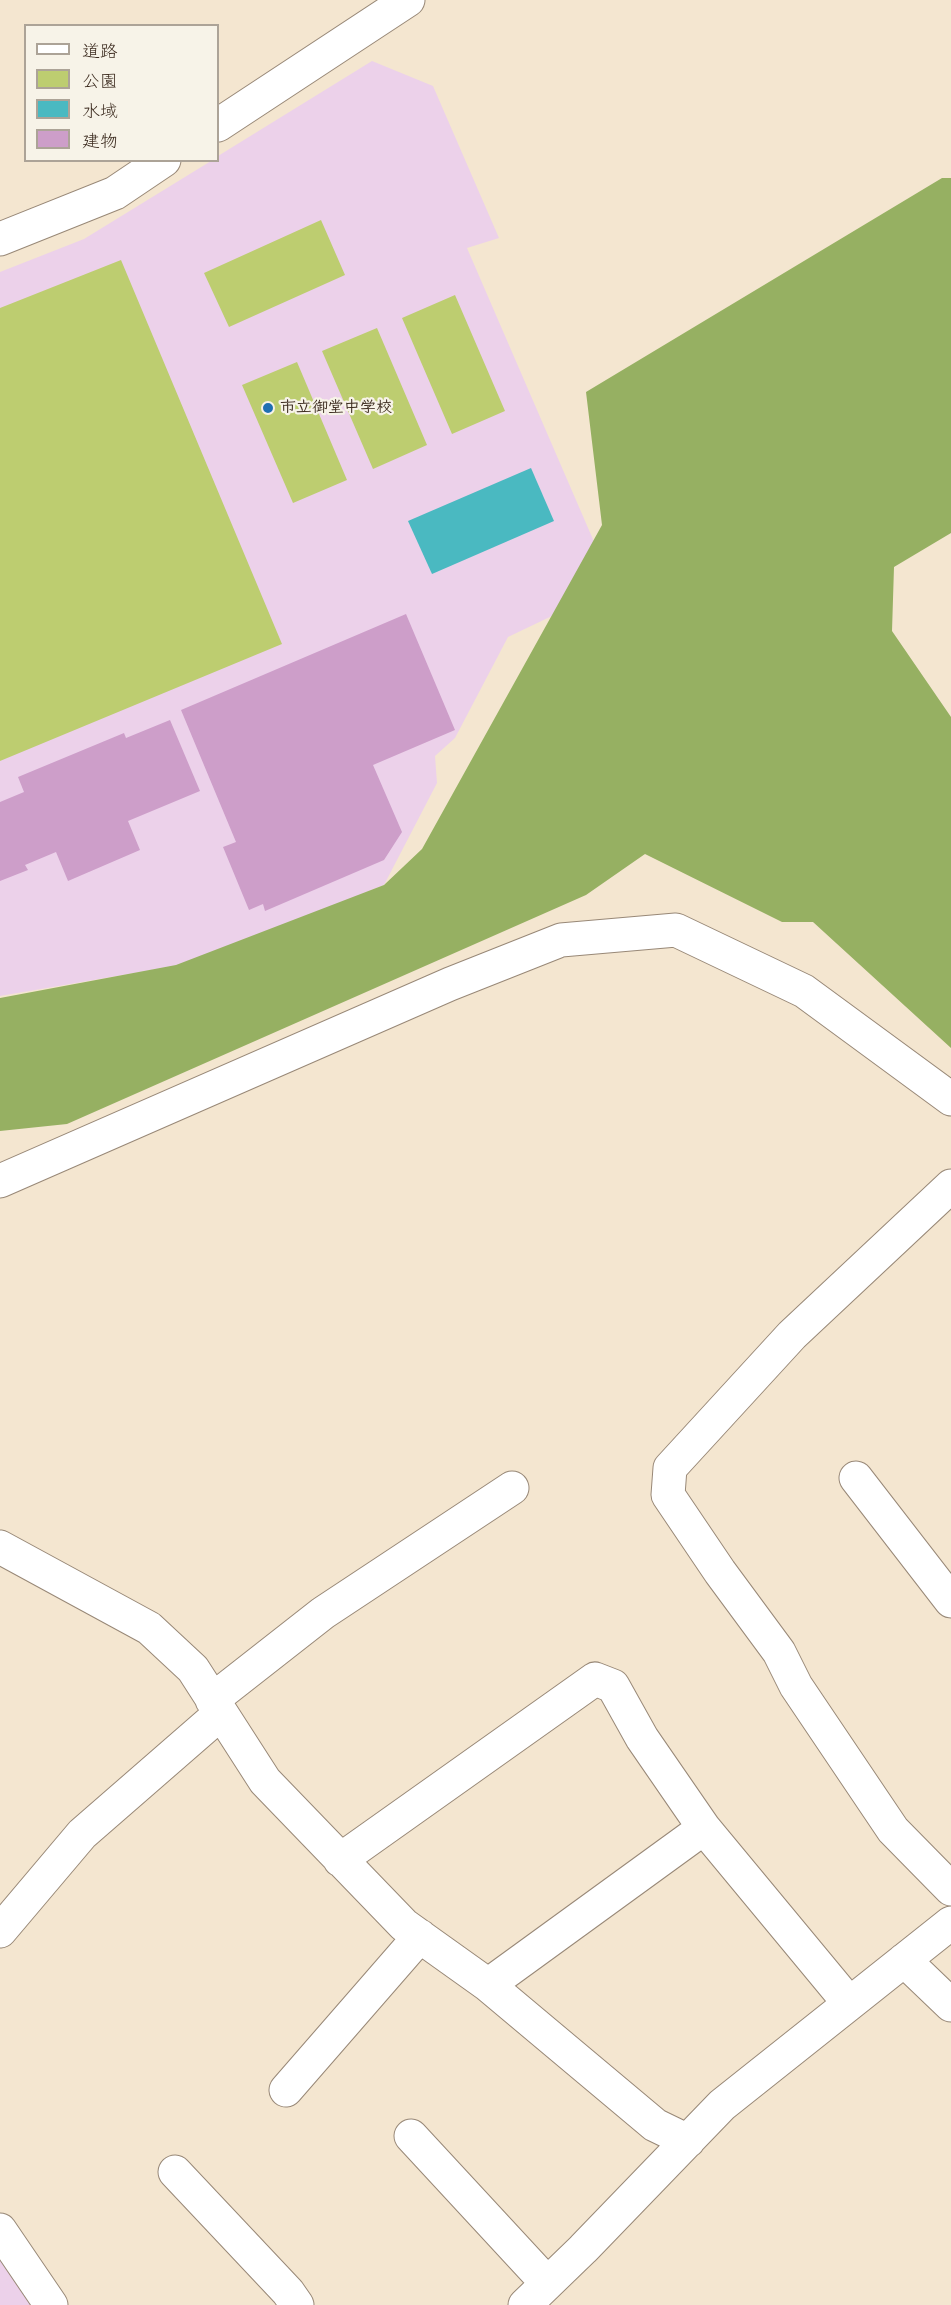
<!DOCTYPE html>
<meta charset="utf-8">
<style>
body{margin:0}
#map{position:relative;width:951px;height:2305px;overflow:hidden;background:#f4e6d0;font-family:"Playpen Sans","Klee One",sans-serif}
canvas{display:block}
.legend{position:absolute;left:24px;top:24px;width:195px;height:138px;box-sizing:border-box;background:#f7f3e8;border:2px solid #aca397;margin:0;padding:8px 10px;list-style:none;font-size:18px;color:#3b2a1e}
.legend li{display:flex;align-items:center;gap:12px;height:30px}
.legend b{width:30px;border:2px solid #aca397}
</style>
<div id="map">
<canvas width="951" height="2305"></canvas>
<ul class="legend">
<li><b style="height:8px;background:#fff"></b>道路</li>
<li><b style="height:16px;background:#bdcd70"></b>公園</li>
<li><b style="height:16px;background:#4ab9c1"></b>水域</li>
<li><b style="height:16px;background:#cd9ec9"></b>建物</li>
</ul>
</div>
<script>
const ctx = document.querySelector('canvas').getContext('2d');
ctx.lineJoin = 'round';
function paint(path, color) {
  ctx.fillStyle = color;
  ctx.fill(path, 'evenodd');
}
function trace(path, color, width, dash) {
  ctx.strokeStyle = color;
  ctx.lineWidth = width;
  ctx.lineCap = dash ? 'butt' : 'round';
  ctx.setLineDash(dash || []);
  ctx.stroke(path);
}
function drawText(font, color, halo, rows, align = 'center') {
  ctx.font = font + ' "Playpen Sans","Klee One",sans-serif';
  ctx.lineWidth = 4.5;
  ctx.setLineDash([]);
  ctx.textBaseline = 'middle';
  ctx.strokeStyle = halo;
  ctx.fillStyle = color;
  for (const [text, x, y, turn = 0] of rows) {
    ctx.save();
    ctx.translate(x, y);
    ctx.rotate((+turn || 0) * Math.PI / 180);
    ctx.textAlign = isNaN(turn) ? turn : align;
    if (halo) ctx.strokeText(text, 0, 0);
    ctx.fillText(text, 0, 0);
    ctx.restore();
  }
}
const built = new Path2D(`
 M372 61 433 86 499 238 467 248 595 544 554 615 508 637 455 738 435 756 437 783 384 885 193 963 0 996V272L84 239 211 161 218 160V156Z
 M0 2255 34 2305H0Z`);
const green = new Path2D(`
 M321 220 345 275 229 327 204 273Z
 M121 260 282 644 0 761V308Z
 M455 295 505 411 452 434 402 318Z
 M377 328 427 445 373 469 322 351Z
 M297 362 347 480 293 503 242 385Z`);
const forest = new Path2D(`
 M942 178H951V533L894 567 892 631 951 717V1048L813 922H782L645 854 586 895 67 1124 0 1131V998L176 965 384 885 422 849 602 525 586 392Z`);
const water = new Path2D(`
 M531 468 554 521 432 574 408 521Z`);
const building = new Path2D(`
 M406 614 455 730 373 765 402 832 384 860 265 911 263 904 249 910 223 847 236 842 181 710Z
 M170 720 200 791 128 821 140 850 68 881 56 852 25 865 28 870 0 881V802L24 792 18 777 124 733 126 738Z`);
const minor = new Path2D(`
 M218 125 408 0
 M0 239 115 193 164 160
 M0 1181 450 984 561 940 676 930 804 991 951 1099
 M951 1186 792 1335 670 1468 668 1495 720 1572 779 1652 796 1686 893 1830 951 1889
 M856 1478 951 1601
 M0 1547 149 1628 193 1669 265 1781 404 1925 488 1985 655 2125 688 2141
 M212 1700 323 1613 512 1488
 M340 1860 595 1679 613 1686 642 1738 704 1828 849 2003
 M0 1931 82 1834 221 1713
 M904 1960 951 2005
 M488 1985 704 1828
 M286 2090 420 1936
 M411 2136 547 2283
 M175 2172 288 2292 297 2305
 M0 2230 51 2305
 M525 2305 583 2249 722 2105 951 1923`);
const markers = [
 [268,408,6,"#1f6fb2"]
];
const poiNames = [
 ["市立御堂中学校",280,408]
];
paint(built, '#ecd1ea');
paint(green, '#bdcd70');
paint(forest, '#96b062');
paint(water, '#4ab9c1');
paint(building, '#cd9ec9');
trace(minor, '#988877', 35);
trace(minor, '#fff', 33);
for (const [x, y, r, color] of markers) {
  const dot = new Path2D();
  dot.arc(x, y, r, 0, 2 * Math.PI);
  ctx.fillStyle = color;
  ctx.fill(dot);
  trace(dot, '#f7f3e8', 2);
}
drawText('bold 16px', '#3b2a1e', '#f7f3e8', poiNames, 'left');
</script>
